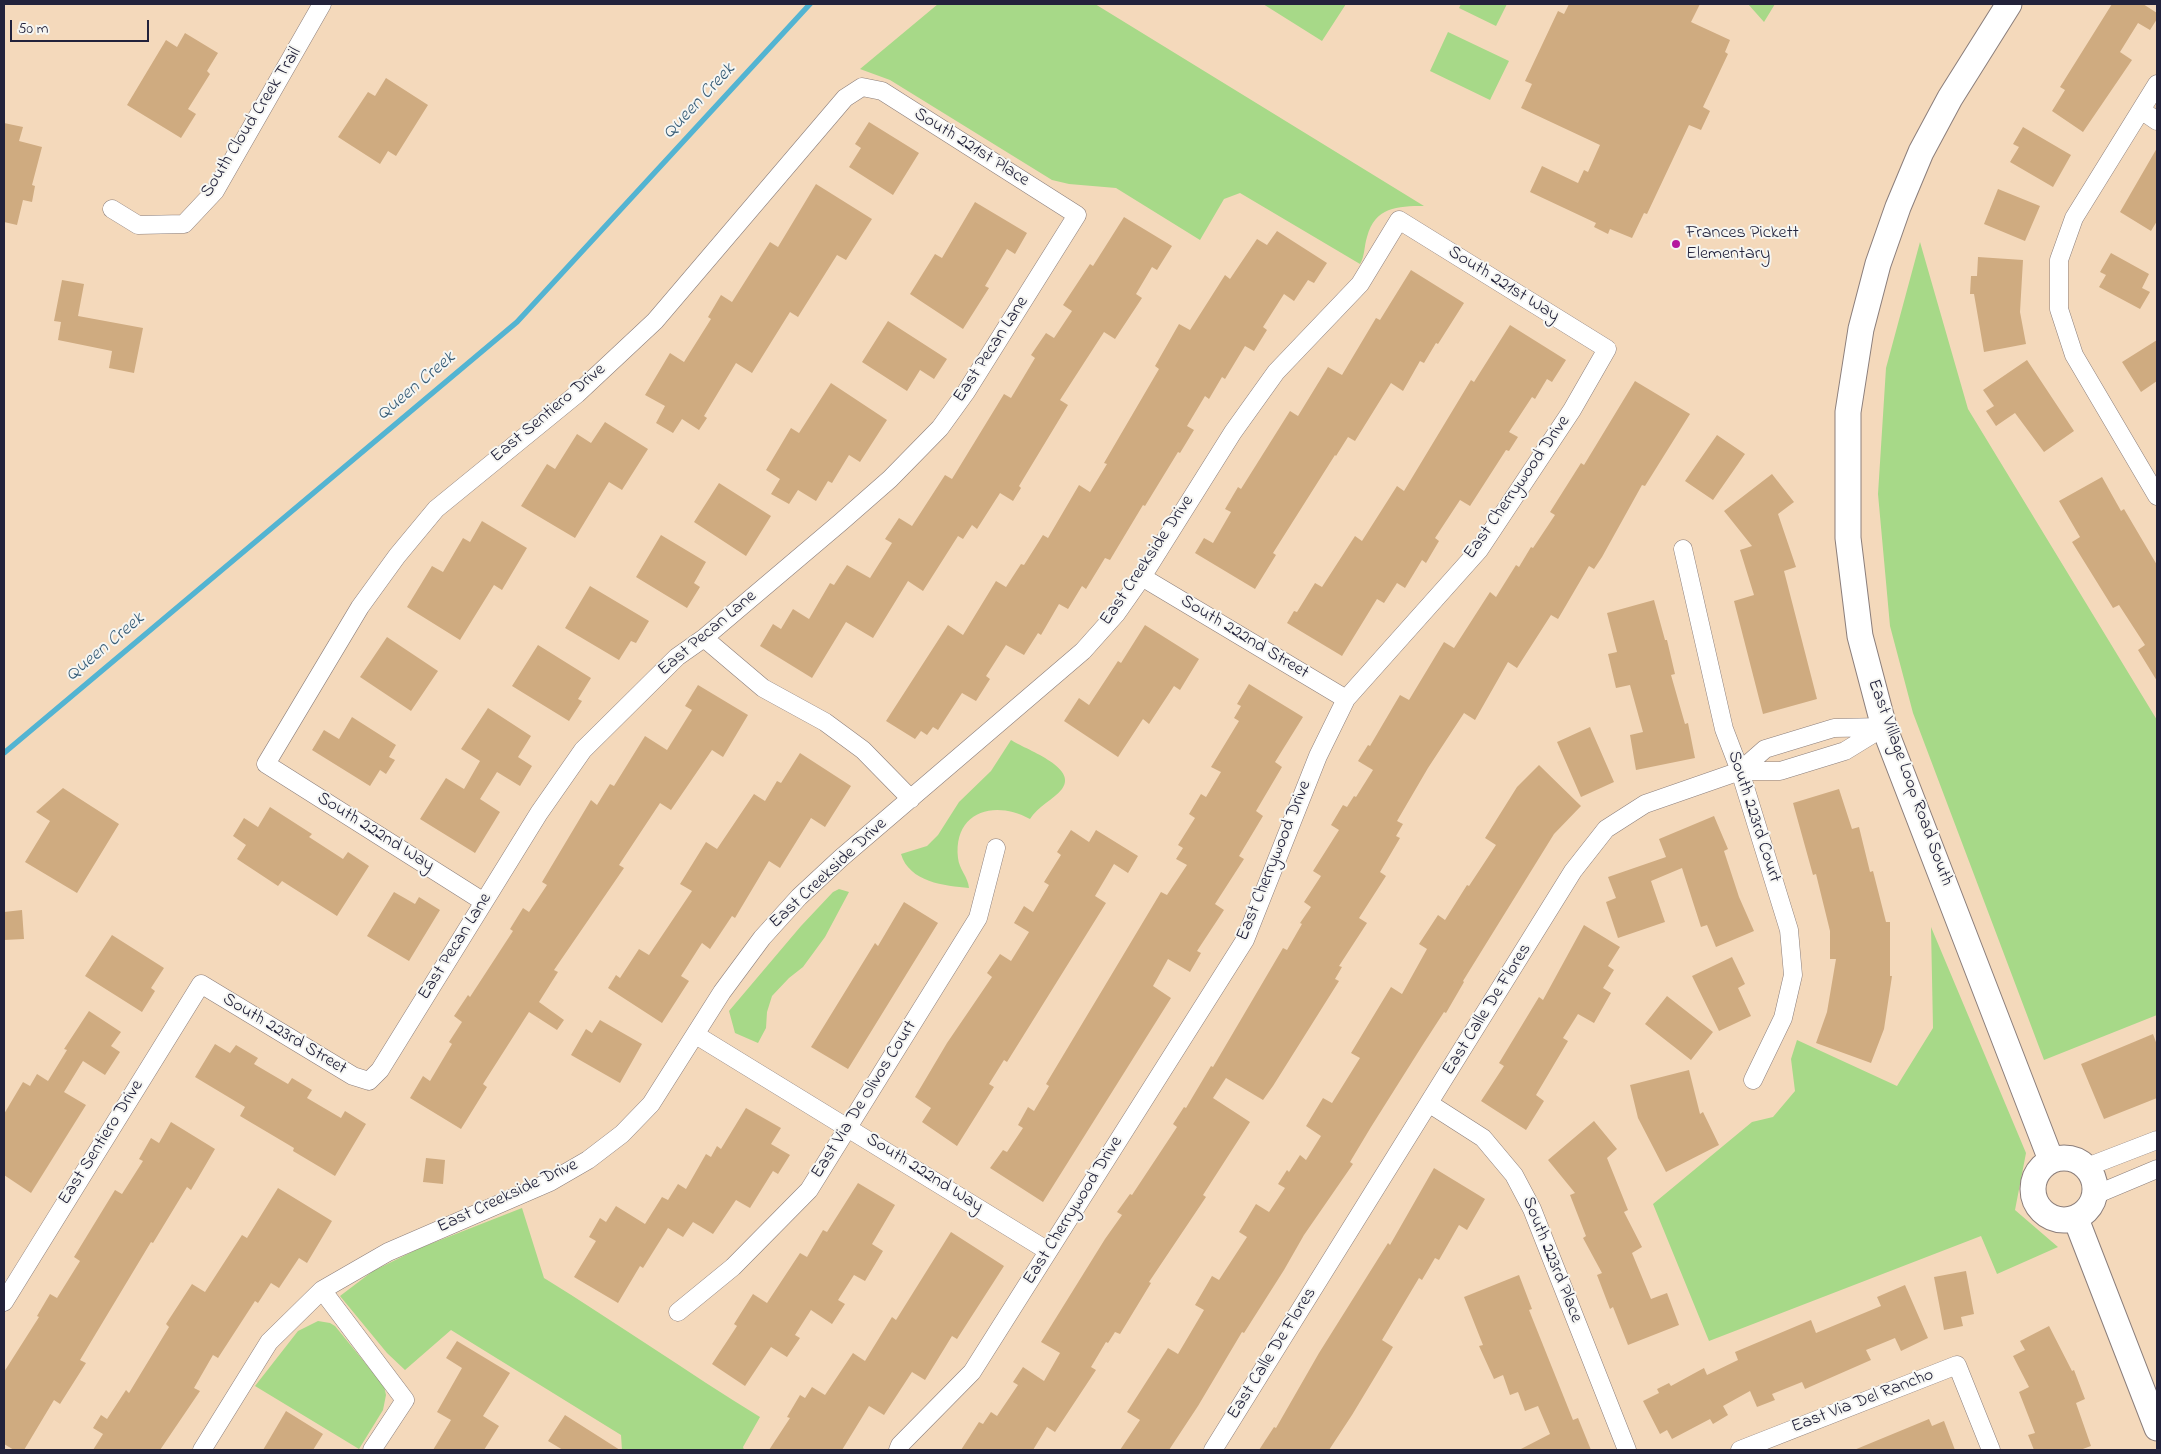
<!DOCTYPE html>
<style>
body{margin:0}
#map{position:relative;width:2161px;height:1454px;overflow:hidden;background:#f4d9bb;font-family:"Indie Flower",sans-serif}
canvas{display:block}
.frame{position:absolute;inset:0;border:5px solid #22223b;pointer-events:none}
.scale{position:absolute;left:10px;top:20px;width:139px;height:22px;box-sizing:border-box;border:2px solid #22223b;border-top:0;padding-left:6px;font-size:15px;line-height:18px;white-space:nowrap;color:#22223b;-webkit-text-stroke:4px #f6f6f2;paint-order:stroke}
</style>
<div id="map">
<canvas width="2161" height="1454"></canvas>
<div class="frame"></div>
<div class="scale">50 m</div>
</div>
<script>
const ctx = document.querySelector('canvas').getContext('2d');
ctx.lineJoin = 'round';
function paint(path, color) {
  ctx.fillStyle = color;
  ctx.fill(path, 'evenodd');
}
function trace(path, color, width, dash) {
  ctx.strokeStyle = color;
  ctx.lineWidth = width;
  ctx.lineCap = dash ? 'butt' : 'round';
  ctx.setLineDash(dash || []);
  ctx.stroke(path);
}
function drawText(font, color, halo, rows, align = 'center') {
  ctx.font = font + ' "Indie Flower",sans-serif';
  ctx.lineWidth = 4;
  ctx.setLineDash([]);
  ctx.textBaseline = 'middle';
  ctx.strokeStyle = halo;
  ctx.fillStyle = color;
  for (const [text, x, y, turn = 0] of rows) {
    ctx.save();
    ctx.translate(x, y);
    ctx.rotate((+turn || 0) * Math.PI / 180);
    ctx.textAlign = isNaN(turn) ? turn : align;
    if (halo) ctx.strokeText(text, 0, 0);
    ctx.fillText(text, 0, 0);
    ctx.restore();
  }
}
const green = new Path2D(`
 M938 4H1095L1424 206C1397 206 1375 207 1367 237 1364 246 1365 256 1360 264L1240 193 1224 199 1200 240 1116 188 1069 184 1052 180 890 80 860 69Z
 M1263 4H1346L1322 41Z
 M1461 4H1507L1496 26 1459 8Z
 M1748 4H1775L1764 22Z
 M1448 32 1509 61 1490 100 1430 71Z
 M1920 242 1968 409 2157 720V1015L2044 1060 1913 713 1890 626 1878 494 1886 368Z
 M1011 740C1024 749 1079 767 1062 789 1053 800 1038 806 1030 819 994 799 953 812 958 858 959 869 968 877 969 888 945 886 909 882 901 854L927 846 938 835 959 802 991 771Z
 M839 889 849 892 825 937 803 967 789 978 772 996 767 1012 766 1028 758 1043 735 1033 729 1011 801 926 833 892Z
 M1931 927 2026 1153 2015 1210 2058 1247 1997 1274 1981 1236 1709 1341 1653 1204 1752 1122 1773 1117 1795 1091 1791 1059 1797 1040 1897 1086 1933 1028Z
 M522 1208 544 1278C617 1323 687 1372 760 1417L743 1447 744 1450H622L621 1435 451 1330 405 1370 387 1353 340 1296 373 1271 420 1248Z
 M318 1321 330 1323 335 1326 384 1386 386 1395 383 1410 359 1449 255 1386 298 1331Z`);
const stream = new Path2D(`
 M4 753 517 322 810 4`);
const building = new Path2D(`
 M1569 4H1700L1691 22 1730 40 1725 52 1728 54 1703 107 1710 111 1701 130 1689 125 1647 214 1644 213 1632 238 1610 229 1608 234 1594 227 1596 223 1530 192 1542 166 1578 183 1584 170 1588 172 1600 145 1521 108 1532 84 1525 81 1558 11 1564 14Z
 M2112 4H2143L2157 13V19L2150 30 2138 23 2120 52 2132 60 2083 132 2052 111 2065 90 2060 87Z
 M185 33 218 53 207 71 210 74 188 109 196 114 181 138 127 105 166 40 177 47Z
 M386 78 428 105 396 156 388 151 380 164 338 137 368 92 375 96Z
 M869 122 919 153 893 195 849 167 861 148 855 144Z
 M4 123 23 127 19 141 42 147 32 185 35 186 32 202 23 200 17 225 4 222Z
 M2023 127 2071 155 2053 187 2010 162 2019 147 2013 144Z
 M2157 148V221L2151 231 2120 212Z
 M816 184 872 219 846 260 837 255 798 317 790 312 752 373 736 363 704 416 707 418 699 430 682 419 673 433 656 423 665 406 645 395 670 353 684 362 711 319 708 317 721 295 732 302 770 242 778 247Z
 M1998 189 2040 206 2025 241 1984 224Z
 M975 202 1027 233 1015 254 1007 249 985 286 989 288 963 329 910 294 935 254 942 258Z
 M1124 217 1172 246 1157 270 1152 267 1136 294 1142 298 1115 339 1104 332 1060 400 1068 405 1019 486 1021 488 1013 501 1000 493 977 529 972 525 963 539 958 536 923 591 908 581 873 638 846 622 812 678 760 646 773 624 781 629 793 609 809 619 830 583 834 585 847 565 870 578 892 543 885 539 899 518 912 526 945 475 952 479 1004 394 1011 398 1035 358 1031 355 1046 333 1054 338 1072 311 1063 305 1090 264 1093 266Z
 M1277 231 1327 263 1314 283 1308 280 1294 301 1284 294 1263 327 1267 330 1254 351 1245 346 1225 379 1222 377 1209 399 1205 396 1187 426 1194 430 1180 453 1178 452 1145 506 1143 505 1110 560 1105 558 1086 589 1082 586 1068 609 1059 604 1041 635 1038 633 1024 655 1006 645 986 676 990 679 976 701 962 693 938 730 933 727 927 735 921 731 915 739 886 721 948 625 963 635 996 581 1006 587 1021 564 1024 565 1043 535 1048 538 1079 485 1090 492 1107 464 1104 463 1159 369 1155 366 1179 324 1190 330 1225 275 1230 279 1257 239 1267 245Z
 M2111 253 2149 274 2142 288 2150 292 2140 309 2099 287 2106 275 2100 272Z
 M1978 257 2023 260 2020 312 2026 344 1984 352 1974 294H1970L1971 276H1977Z
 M1411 270 1464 303 1438 344 1436 343 1424 363 1420 361 1403 391 1391 383 1355 441 1348 437 1336 456 1335 455 1273 553 1276 555 1255 589 1195 553 1204 538 1213 543 1231 512 1225 509 1238 487 1241 489 1290 411 1298 416 1328 367 1342 375 1376 318 1380 320Z
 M62 280 84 284 78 316 143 328 134 373 109 368 112 351 58 340 61 322 54 321Z
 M888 321 947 359 934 379 920 370 907 391 862 362Z
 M1510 325 1566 360 1552 382 1547 379 1535 399 1532 397 1509 432 1518 437 1509 451 1506 450 1470 506 1460 500 1435 538 1439 541 1426 563 1422 560 1405 588 1397 583 1384 603 1377 599 1342 656 1287 623 1294 611 1297 612 1315 583 1322 587 1355 536 1362 541 1397 486 1404 491 1471 380 1474 382Z
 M2157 340V381L2141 392 2122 362Z
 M2027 360 2074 431 2044 452 2015 413 1996 426 1986 411 1994 406 1983 390Z
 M1635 381 1690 414 1645 486 1642 485 1602 557 1594 569 1589 566 1558 619 1551 615 1517 668 1508 662 1475 720 1464 713 1428 768 1397 821 1403 824 1396 836 1400 838 1380 872 1386 876 1359 918 1367 923 1339 966 1342 967 1335 979 1339 981 1273 1086 1263 1100 1226 1078 1213 1098 1250 1122 1203 1195 1206 1197 1149 1282 1151 1283 1120 1334 1115 1332 1108 1343 1106 1342 1091 1367 1096 1370 1055 1432 1047 1427 1033 1450H961L979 1422 983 1424 991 1412 997 1416 1018 1385 1013 1382 1023 1367 1044 1381 1060 1353 1041 1342 1105 1239 1122 1215 1117 1212 1130 1194 1132 1195 1177 1127 1173 1124 1184 1107 1186 1108 1211 1066 1213 1067 1283 948 1287 950 1302 924 1300 923 1311 907 1304 902 1321 876 1313 871 1339 830 1331 825 1343 805 1347 807 1354 796 1356 797 1373 770 1358 761 1368 745 1370 746 1400 695 1409 700 1444 642 1454 648 1490 592 1496 597 1516 565 1519 567 1531 547 1533 548 1555 515 1550 512 1581 463 1584 465Z
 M831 383 887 420 860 462 849 455 832 483 828 481 816 501 798 490 789 504 771 494 780 479 766 470 791 428 799 433Z
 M605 422 648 449 622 490 609 482 575 538 521 506 547 464 555 469 577 434 591 443Z
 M1717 435 1745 454 1713 500 1685 481Z
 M1772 474 1794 502 1778 514 1796 567 1784 571 1817 699 1763 714 1734 601 1754 595 1740 550 1752 546 1724 511Z
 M2102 477 2121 511 2124 509 2157 565V681L2138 650 2145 645 2119 605 2113 608 2072 542 2080 537 2059 501Z
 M719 483 771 516 746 556 694 522Z
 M482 521 527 548 502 590 494 585 460 640 407 607 432 566 443 572 463 538 470 542Z
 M661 535 706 562 694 583 700 587 687 608 636 577Z
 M590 586 649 621 636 643 631 641 619 660 565 628Z
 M1654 600 1665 640H1667L1675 674 1671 675 1685 724 1688 723 1695 758 1636 770 1630 735 1643 732 1630 685 1616 688 1608 654 1617 652 1607 613Z
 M1145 625 1199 659 1180 690 1174 686 1149 724 1143 719 1118 757 1064 721 1079 698 1089 705 1118 661 1121 663Z
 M387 637 438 671 411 711 360 677Z
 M538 645 591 678 578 699 582 701 569 721 512 686Z
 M1249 684 1303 717 1275 762 1282 767 1256 811 1263 816 1239 856 1244 859 1215 904 1224 910 1197 951 1201 953 1190 972 1168 959 1153 986 1171 998 1043 1202 990 1168 1003 1150 1007 1152 1023 1128 1018 1125 1028 1107 1034 1111 1049 1086 1046 1084 1161 892 1167 895 1187 865 1176 859 1183 848 1178 845 1195 818 1189 814 1201 794 1206 797 1221 772 1211 767 1239 721 1234 718 1241 706 1237 704Z
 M698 685 748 715 723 757 712 750 671 810 660 803 619 865 624 868 554 970 558 972 539 1002 564 1020 557 1030 529 1012 483 1084 487 1087 461 1129 410 1098 423 1076 430 1081 452 1044 449 1042 462 1022 454 1016 468 995 470 997 513 931 510 929 523 908 529 912 547 885 542 882 591 800 597 805 610 784 614 786 645 736 667 750 692 710 685 706Z
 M488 708 531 736 518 757 532 766 520 786 497 772 480 799 500 812 475 853 420 819 446 778 464 789 480 761 461 749Z
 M352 717 396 745 389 757 395 760 386 774 380 770 370 786 312 750 324 730 339 739Z
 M1590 727 1614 782 1581 797 1557 742Z
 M800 753 851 786 825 827 811 818 780 868 769 861 735 918 732 916 710 949 702 943 681 976 689 981 662 1023 608 988 616 975 620 978 639 949 649 955 692 891 680 884 706 842 717 849 754 794 765 801 777 781 781 783Z
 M1539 765 1581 806 1554 834 1463 981 1464 982 1446 1013 1444 1012 1422 1046 1371 1127 1350 1162 1353 1164 1304 1235 1284 1270 1244 1333 1242 1332 1198 1406 1169 1450H1120L1140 1420 1127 1412 1168 1348 1178 1354 1204 1310 1195 1305 1212 1276 1219 1280 1247 1237 1239 1232 1256 1204 1269 1212 1285 1188 1278 1184 1287 1170 1289 1172 1300 1155 1306 1160 1321 1136 1306 1126 1323 1098 1332 1103 1360 1058 1351 1053 1391 987 1402 994 1427 949 1419 944 1438 915 1445 920 1467 885 1469 886 1496 845 1485 838 1517 787Z
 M63 788 119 824 77 893 25 862 50 821 36 812Z
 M1839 789 1852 829 1859 827 1870 872 1873 871 1886 922H1890V976H1892L1884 1029 1871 1063 1816 1043 1827 1012 1836 959H1830V931L1816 874 1813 875 1793 803Z
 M270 807 312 834 309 837 343 859 348 852 369 866 337 916 282 881 278 886 237 859 246 845 233 836 244 818 258 827Z
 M1714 816 1728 849 1724 851 1739 897 1754 931 1716 947 1707 925 1701 927 1682 868 1651 881 1665 922 1618 938 1606 902 1616 898 1608 877 1666 857 1659 839Z
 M1071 830 1089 842 1096 830 1138 856 1128 873 1114 864 1095 896 1106 903 1007 1062 1004 1060 989 1084 994 1087 957 1146 922 1122 931 1108 915 1097 947 1043 992 977 987 973 1000 954 1011 961 1029 932 1014 923 1024 906 1033 912 1049 885 1044 882 1061 855 1057 852Z
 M394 892 415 904 419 897 440 910 409 961 367 936Z
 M904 902 938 923 848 1069 811 1047 875 943 878 946Z
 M22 910 24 939 4 940V912Z
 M1584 925 1620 947 1608 966 1614 970 1603 988 1611 993 1594 1023 1578 1014 1563 1038 1568 1041 1536 1095 1544 1101 1526 1130 1481 1101 1504 1066 1499 1063 1539 997 1543 1000Z
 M112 935 164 968 151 988 155 991 142 1012 85 976Z
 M1732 957 1745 984 1738 988 1751 1016 1719 1031 1692 976Z
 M1667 996 1713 1032 1691 1060 1645 1024Z
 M89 1011 121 1032 111 1046 120 1052 105 1075 83 1061 64 1092 86 1105 31 1193 4 1175V1114L23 1082 30 1086 37 1074 48 1081 67 1050 64 1049Z
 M600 1020 642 1044 620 1083 571 1055 586 1029 592 1033Z
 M2153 1034 2157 1045V1098L2104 1119 2081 1064Z
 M215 1044 230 1053 236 1045 258 1058 254 1064 288 1084 292 1078 312 1090 307 1098 341 1118 345 1111 366 1124 335 1176 293 1151 294 1148 240 1116 245 1107 195 1077Z
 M1689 1070 1700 1114 1703 1112 1719 1145 1666 1172 1638 1118 1630 1085Z
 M746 1108 781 1128 771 1144 790 1155 778 1174 773 1171 750 1208 736 1200 713 1234 693 1222 683 1237 668 1228 643 1268 640 1266 618 1303 574 1277 596 1241 589 1237 600 1218 606 1222 616 1206 645 1224 662 1197 668 1200 678 1184 686 1189 706 1154 711 1157 717 1146 721 1149Z
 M1594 1121 1617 1149 1607 1158 1628 1210 1624 1212 1642 1247 1632 1253 1651 1299 1667 1293 1679 1325 1628 1345 1613 1307 1610 1309 1597 1275 1602 1273 1583 1238 1586 1236 1570 1195 1575 1193 1548 1160Z
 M171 1122 215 1149 191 1190 187 1187 153 1243 151 1242 80 1360 86 1363 60 1404 54 1400 24 1450H14L4 1444V1372L39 1317 37 1316 50 1294 57 1298 80 1261 74 1257 115 1190 122 1194 143 1161 139 1159 151 1138 159 1143Z
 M426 1158 445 1160 443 1184 423 1182Z
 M1434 1168 1485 1199 1467 1230 1459 1225 1439 1260 1435 1258 1422 1280 1419 1278 1382 1340 1393 1347 1352 1415 1329 1450H1259L1274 1427 1276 1428 1319 1353 1388 1243 1390 1245Z
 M858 1183 895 1205 872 1244 883 1251 865 1281 854 1275 838 1300 845 1304 832 1324 811 1310 795 1335 800 1338 787 1357 771 1347 745 1386 712 1364 737 1326 734 1324 753 1294 767 1303 800 1253 807 1257 823 1230 827 1232Z
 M278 1188 332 1221 307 1263 299 1258 279 1288 271 1283 258 1303 255 1301 218 1358 213 1355 194 1388 200 1391 160 1450H93L103 1434 93 1428 101 1415 107 1419 126 1390 129 1393 169 1327 166 1324 192 1284 205 1292 242 1235 247 1238Z
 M951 1232 1004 1266 957 1339 952 1336 925 1380 912 1372 884 1415 869 1406 842 1450H769L790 1418 787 1417 800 1395 805 1398 812 1387 825 1395 853 1353 865 1361 892 1317 896 1320Z
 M1966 1271 1974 1314 1961 1317 1963 1326 1944 1330 1934 1277Z
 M1519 1275 1532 1309 1529 1310 1573 1420 1578 1418 1591 1450H1519L1550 1434 1538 1406 1525 1411 1518 1392 1510 1395 1503 1375 1494 1379 1479 1346 1483 1345 1464 1297Z
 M1905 1285 1928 1338 1901 1351 1895 1338 1866 1350 1871 1360 1805 1389 1802 1382 1772 1394 1775 1400 1757 1407 1750 1391 1723 1406 1728 1415 1713 1424 1710 1419 1672 1439 1667 1430 1660 1434 1643 1401 1659 1393 1657 1389 1669 1383 1671 1386 1704 1368 1707 1375 1738 1360 1735 1352 1811 1320 1816 1333 1881 1306 1877 1297Z
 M2049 1326 2072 1371 2074 1370 2085 1399 2076 1403 2091 1446 2080 1450H2034L2028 1435 2035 1433 2019 1392 2029 1387 2013 1356 2025 1350 2020 1341Z
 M457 1341 510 1373 483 1416 499 1426 484 1450H433L451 1420 437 1412 462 1368 446 1358Z
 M286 1411 323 1434 313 1450H263Z
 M565 1415 620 1450H563L548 1441Z
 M1929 1419 1932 1426 1944 1421 1955 1450H1854Z`);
const street = new Path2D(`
 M2157 84 2074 218 2059 260V309L2074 355 2157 496
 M2141 110 2157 121
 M112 209 138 225 184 224 215 191 322 4
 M1683 549 1724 729 1740 771 1789 930 1793 975 1783 1018 1753 1080
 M1142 577 1346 699
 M704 638 763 688 825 722 863 750 911 799
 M1740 771H1780L1845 751 1884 727
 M696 1035 1048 1251
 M1430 1104 1483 1138 1514 1175 1532 1209 1627 1450
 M2087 1167 2157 1140
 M2095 1195 2157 1169
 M322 1290 405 1400 372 1450
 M4 1302 201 984 353 1076 369 1081 380 1070 539 813 583 750 677 657 704 638 841 522 890 479 940 428 966 392 1077 215 882 91 862 87 845 98 655 321 577 394 436 509 397 556 360 607 266 764 484 902
 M678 1312 733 1267 809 1190 978 918 996 848
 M202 1450 269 1342 322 1290 388 1252 550 1182 588 1160 622 1134 651 1104 722 992 762 938 799 897 841 858 1083 651 1116 614 1142 577 1233 432 1276 372 1360 284 1399 220 1607 349 1572 410 1479 550 1346 699 1318 756 1245 940 972 1372 900 1445 898 1450
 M1213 1450 1573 871 1606 829 1645 804 1740 771 1765 749 1834 728 1884 727
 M1740 1450 1957 1365 1991 1450`);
const secondary = new Path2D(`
 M2009 4 1950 98 1921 152 1898 207 1878 264 1861 329 1848 412V538L1860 636 1884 727 2051 1160
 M2033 1189a31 31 0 1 1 62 0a31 31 0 1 1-62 0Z
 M2076 1219 2157 1428`);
const markers = [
 [1676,244,5,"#b5179e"]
];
const streetNames = [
 ["South Cloud Creek Trail",252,123,-58],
 ["South 221st Place",971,148,32],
 ["South 221st Way",1503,285,32],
 ["East Pecan Lane",992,350,-57],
 ["East Sentiero Drive",549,414,-40],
 ["East Cherrywood Drive",1518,488,-55],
 ["East Creekside Drive",1148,561,-56],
 ["East Pecan Lane",708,634,-40],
 ["South 222nd Street",1244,638,31],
 ["East Village Loop Road South",1909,783,70],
 ["South 223rd Court",1753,817,72],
 ["South 222nd Way",375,833,32],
 ["East Cherrywood Drive",1275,861,-68],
 ["East Creekside Drive",829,874,-43],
 ["East Pecan Lane",456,947,-58],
 ["East Calle De Flores",1488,1010,-58],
 ["South 223rd Street",284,1035,31],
 ["East Via De Olivos Court",865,1100,-58],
 ["East Sentiero Drive",102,1143,-58],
 ["South 222nd Way",924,1174,32],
 ["East Creekside Drive",508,1197,-25],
 ["East Cherrywood Drive",1074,1211,-58],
 ["South 223rd Place",1551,1260,68],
 ["East Calle De Flores",1273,1354,-58],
 ["East Via Del Rancho",1863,1402,-21]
];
const poiNames = [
 ["Frances Pickett",1686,234],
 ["Elementary",1686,255]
];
const waterNames = [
 ["Queen Creek",700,102,-47],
 ["Queen Creek",417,387,-40],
 ["Queen Creek",106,648,-40]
];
paint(green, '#a7d988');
trace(stream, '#53b4d2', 5.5);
paint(building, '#cfab80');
trace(street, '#8b7e7b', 19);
trace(secondary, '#8b7e7b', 27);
trace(street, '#fff', 18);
trace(secondary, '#fff', 25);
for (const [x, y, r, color] of markers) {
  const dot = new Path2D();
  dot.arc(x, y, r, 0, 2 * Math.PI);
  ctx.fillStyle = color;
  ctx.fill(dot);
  trace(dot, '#f6f6f2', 2);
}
drawText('18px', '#22223b', '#f6f6f2', streetNames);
drawText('18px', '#22223b', '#f6f6f2', poiNames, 'left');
drawText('italic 19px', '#365c77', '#f6f6f2', waterNames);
</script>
